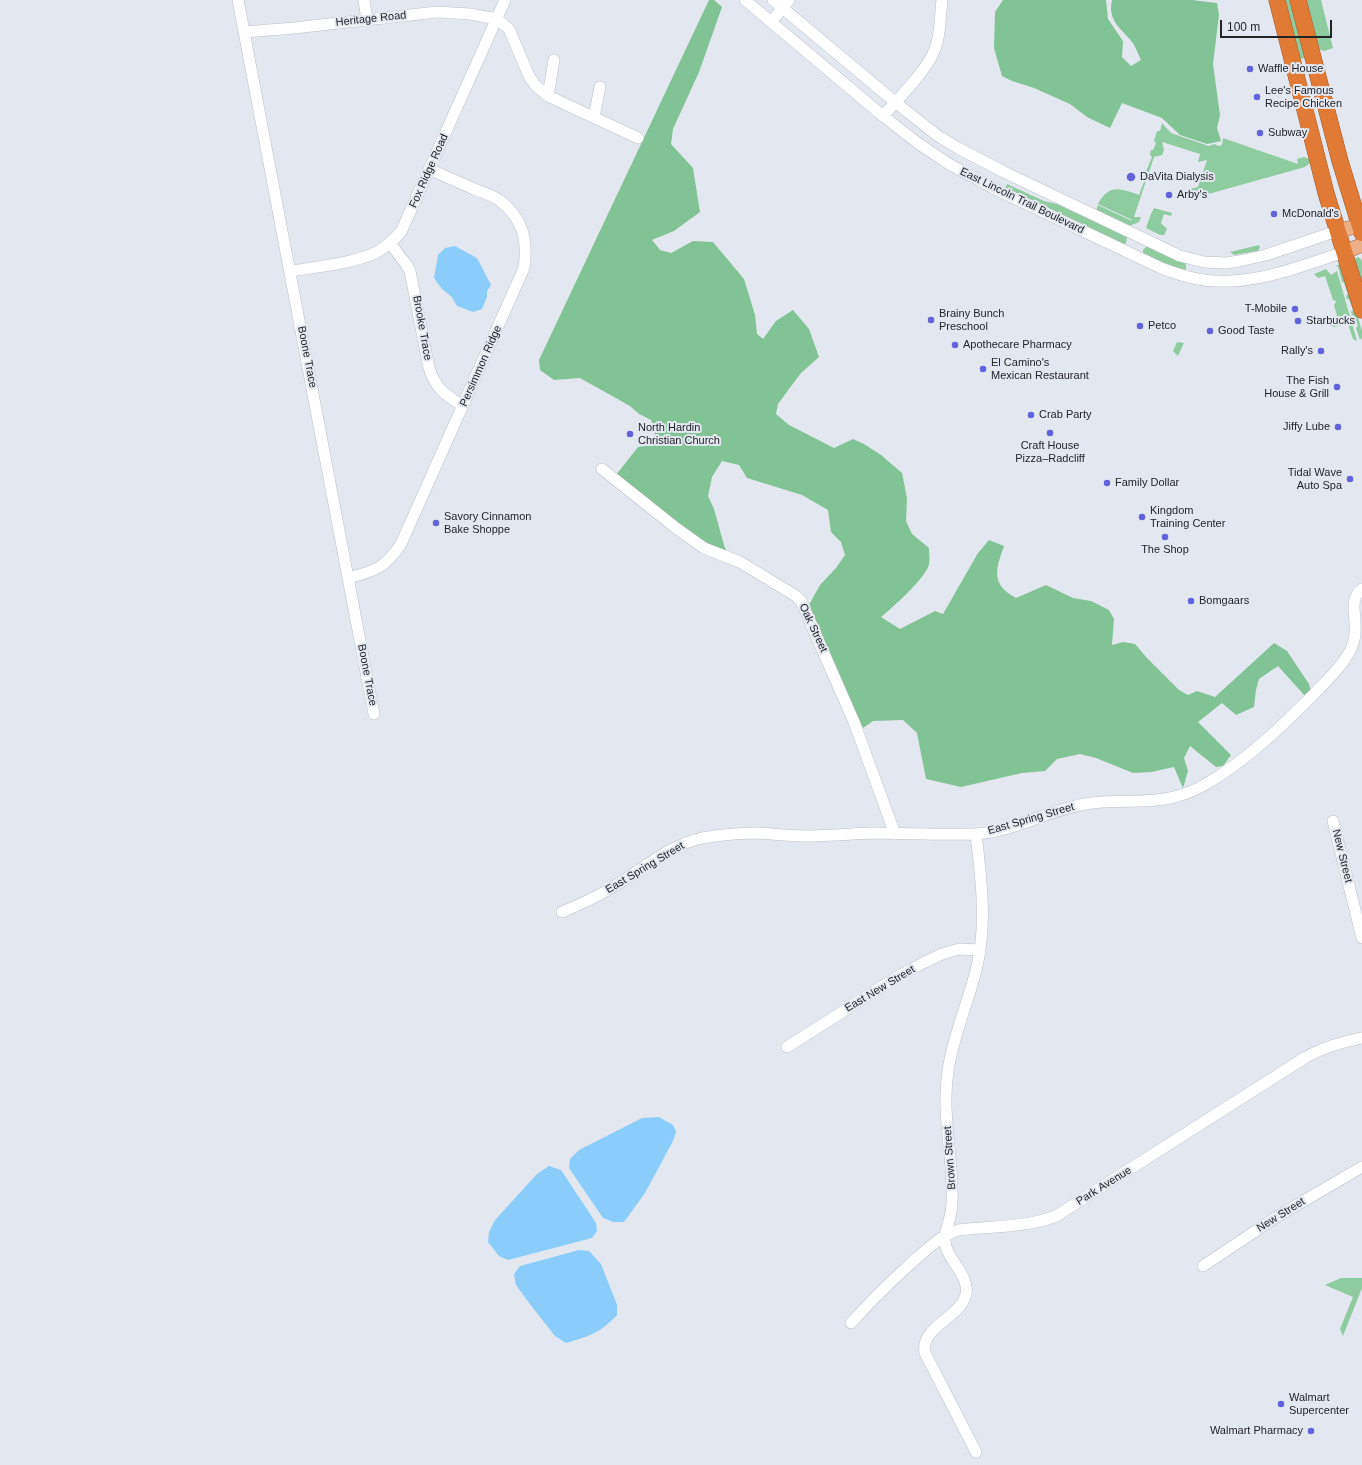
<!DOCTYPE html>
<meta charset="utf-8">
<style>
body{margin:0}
#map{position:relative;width:1362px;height:1465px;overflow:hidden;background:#e3e8f0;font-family:Arial,sans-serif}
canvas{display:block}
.scale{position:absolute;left:1220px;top:20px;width:112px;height:18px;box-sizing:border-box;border:2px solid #232528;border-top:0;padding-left:5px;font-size:12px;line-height:14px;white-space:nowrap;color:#232528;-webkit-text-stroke:3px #e3e8f0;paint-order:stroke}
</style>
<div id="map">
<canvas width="1362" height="1465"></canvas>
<div class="scale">100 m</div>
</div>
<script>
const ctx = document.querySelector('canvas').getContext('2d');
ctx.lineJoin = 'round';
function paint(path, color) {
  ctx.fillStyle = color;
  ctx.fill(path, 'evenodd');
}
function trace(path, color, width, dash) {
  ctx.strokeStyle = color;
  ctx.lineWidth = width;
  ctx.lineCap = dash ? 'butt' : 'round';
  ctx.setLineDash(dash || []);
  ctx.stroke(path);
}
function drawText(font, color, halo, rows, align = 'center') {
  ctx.font = font + ' Arial,sans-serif';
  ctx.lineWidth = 4;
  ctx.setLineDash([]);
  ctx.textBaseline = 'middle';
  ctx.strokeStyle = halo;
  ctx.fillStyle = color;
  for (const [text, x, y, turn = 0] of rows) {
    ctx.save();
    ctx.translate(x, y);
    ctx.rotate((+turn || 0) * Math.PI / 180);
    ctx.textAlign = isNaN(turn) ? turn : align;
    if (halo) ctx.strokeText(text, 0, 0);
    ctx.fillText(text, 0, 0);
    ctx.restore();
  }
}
const green = new Path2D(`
 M1282 0H1293L1306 55 1305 58 1300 59Z
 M1306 0H1321L1333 48 1324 51 1318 49Z
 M1162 123 1171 133 1209 146 1214 144 1219 146 1222 145 1223 138 1298 164 1297 159 1304 157 1309 159 1310 163 1305 167 1194 198 1190 194V189L1198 187 1207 160 1198 162 1200 154 1162 142 1164 150 1162 155 1154 157 1134 217H1141L1139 222 1129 226 1096 212 1098 205 1132 221V220L1098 204C1109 183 1121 189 1139 195L1144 182 1142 181 1152 157 1150 155 1151 150H1153L1156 143 1154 141 1157 131H1160Z
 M1007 184 1044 201 1061 205 1127 237 1126 243 1123 245 1005 189Z
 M1154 208 1172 213 1171 216 1164 214 1161 223 1167 229 1164 235H1160L1146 228 1151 214Z
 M1259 245 1260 247 1258 251 1234 255 1230 252Z
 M1147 246 1185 262 1186 266V269L1181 272 1143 255V250Z
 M1358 257 1361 259 1362 262V284L1355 261 1356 258Z
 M1336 265H1341L1348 282 1362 331V338L1360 340 1356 328 1358 326 1354 316 1352 315 1351 312 1353 310 1349 299H1347L1346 296 1348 294 1344 283 1342 282 1338 267Z
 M1326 269 1331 275 1337 271 1357 341 1353 339 1348 324 1334 327 1330 325V319L1337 316 1334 305 1335 304 1336 301 1333 300 1325 276 1318 278 1314 274Z
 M1177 342 1184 343 1178 356 1173 351Z
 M1341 1278H1362V1288L1343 1336 1340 1329 1353 1297 1325 1285Z`);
const forest = new Path2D(`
 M709 0H714L722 7 699 72 673 129 671 144 693 168 700 212 674 231 652 240 660 250 671 253 693 241 713 242 744 279 755 315 757 334 763 339 776 321 793 310 809 329 819 357 801 373 789 389 778 404 776 414 789 425 834 448 853 439 864 444 881 455 902 473 907 498 906 521 912 534 929 548C929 553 930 559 929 564 927 577 892 608 881 617L900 629 935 611 943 614 978 553 989 540 1004 546C996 569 990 584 1016 598L1046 585 1073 598 1091 601 1109 610 1114 619 1112 645 1123 642 1135 644 1147 658 1179 690 1188 695 1197 691 1215 697 1274 643 1287 651 1309 684 1311 692 1305 696 1278 666 1259 679 1256 690 1254 707 1236 715 1222 703 1198 722 1231 755 1223 766 1216 767 1190 746 1184 758 1188 771 1183 788 1174 767 1151 772 1133 773 1096 758 1080 754 1057 759 1045 771 1022 773 961 787 926 779 917 733 903 720 873 721 863 728 809 605 820 585 836 568 845 555 841 542 831 532 828 510 802 495 747 478 739 465 722 461 712 477 708 496 714 509 724 545 727 553 704 544 616 475 638 447 654 445 655 432 651 420 639 414 630 406 580 378 554 380 540 370 539 360Z
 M1003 0H1106L1108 19 1123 41 1122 57 1131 66 1141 60C1138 54 1136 48 1133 43 1122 29 1107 21 1112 0H1192L1217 3 1219 15 1213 64 1220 115 1217 128 1221 141 1207 144 1180 135 1162 118 1122 103 1110 128 1087 117 1070 104 1034 88 1012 81 1002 76 994 48 995 12Z`);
const water = new Path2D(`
 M455 246 477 258 491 285 487 291V297L482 309 473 312 457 306 452 297 442 289 434 278 438 255 445 248Z
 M659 1117 673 1125 676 1132 673 1141 645 1193 624 1222H613L603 1218 569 1168 570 1159 579 1150 642 1118Z
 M549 1166 561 1170 596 1223 597 1231 592 1238 508 1260 499 1256 488 1242 489 1232 495 1220 537 1174Z
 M579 1250 589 1251 601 1264 617 1305V1315C600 1333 590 1336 566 1343L555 1336 529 1303 516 1285 514 1274 520 1266Z`);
const minor = new Path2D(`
 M238 0 374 714
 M364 0 367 20
 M745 0 883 116 919 144 949 164 993 188 1161 268C1180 275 1198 281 1218 281 1261 283 1304 265 1344 252
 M773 0 895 102 938 136 958 148 1004 172 1180 256 1204 262 1226 263 1239 261 1266 255 1337 231
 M771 22 789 0
 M244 32 294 28 437 12 470 14 497 19 509 29 529 76 535 85 548 96 638 138
 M548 96 554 60
 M883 116C898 99 928 69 935 49 941 34 940 16 942 0
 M594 117 600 87
 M390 243 406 264 410 271 429 368C436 389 444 394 463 406
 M291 271C316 267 355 263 377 252 386 247 393 240 401 232L505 0
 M602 469 676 528 704 548 740 562 796 596 801 601 854 722 895 834
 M348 578C375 571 385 568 401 544L524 268C528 240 523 218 499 200 492 195 482 192 474 189 459 182 444 176 429 169
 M1333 821 1362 938
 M976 834C981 876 987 924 977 966 969 1001 953 1035 948 1071 941 1115 954 1159 952 1203 952 1215 947 1225 945 1236 942 1257 970 1273 966 1294 961 1318 920 1326 925 1353L976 1452
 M562 912C581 904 599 896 616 885 644 868 670 845 702 838 720 835 740 833 758 833 774 834 789 836 805 836 827 836 849 834 871 833 905 833 940 835 974 834 1015 832 1051 808 1092 803 1135 798 1165 808 1206 784 1247 760 1280 728 1314 694 1326 681 1341 668 1350 651 1354 643 1356 633 1355 624 1355 611 1350 598 1362 589
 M787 1047 902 974 923 963 942 954 959 949 980 950
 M1203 1266 1278 1216 1362 1167
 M851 1323C869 1303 888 1284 908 1266 924 1252 938 1237 958 1230 991 1226 1025 1228 1056 1216L1306 1057C1324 1047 1342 1042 1362 1038`);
const major = new Path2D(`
 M1337 231 1362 225
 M1344 252 1362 245`);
const highway = new Path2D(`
 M1277 0 1326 193 1362 310
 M1298 0 1340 161 1362 233`);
const markers = [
 [1250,69,4,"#6262da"],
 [1257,97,4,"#6262da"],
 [1260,133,4,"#6262da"],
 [1131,177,5,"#6262da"],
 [1169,195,4,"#6262da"],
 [1274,214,4,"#6262da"],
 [1295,309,4,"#6262da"],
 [931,320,4,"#6262da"],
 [1298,321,4,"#6262da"],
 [1140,326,4,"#6262da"],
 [1210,331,4,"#6262da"],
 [955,345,4,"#6262da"],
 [1321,351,4,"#6262da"],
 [983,369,4,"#6262da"],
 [1337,387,4,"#6262da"],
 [1031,415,4,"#6262da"],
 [1338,427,4,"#6262da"],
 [1050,433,4,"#6262da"],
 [630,434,4,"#6262da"],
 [1350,479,4,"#6262da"],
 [1107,483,4,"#6262da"],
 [1142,517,4,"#6262da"],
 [436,523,4,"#6262da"],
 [1165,537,4,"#6262da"],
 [1191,601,4,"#6262da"],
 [1281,1404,4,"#6262da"],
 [1311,1431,4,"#6262da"]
];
const streetNames = [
 ["Heritage Road",371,19,-6],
 ["Fox Ridge Road",429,171,-66],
 ["East Lincoln Trail Boulevard",1022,201,26],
 ["Brooke Trace",422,328,80],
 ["Boone Trace",307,357,79],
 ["Persimmon Ridge",481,366,-66],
 ["Oak Street",813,628,65],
 ["Boone Trace",367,675,79],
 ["East Spring Street",1031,819,-16],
 ["New Street",1342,856,76],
 ["East Spring Street",645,868,-31],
 ["East New Street",880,989,-31],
 ["Brown Street",950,1158,-94],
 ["Park Avenue",1104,1186,-32],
 ["New Street",1281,1215,-32]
];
const poiNames = [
 ["Waffle House",1258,69],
 ["Lee's Famous",1265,91],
 ["Recipe Chicken",1265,104],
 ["Subway",1268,133],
 ["DaVita Dialysis",1140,177],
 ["Arby's",1177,195],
 ["McDonald's",1282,214],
 ["T-Mobile",1287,309,"right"],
 ["Brainy Bunch",939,314],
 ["Preschool",939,327],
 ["Starbucks",1306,321],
 ["Petco",1148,326],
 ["Good Taste",1218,331],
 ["Apothecare Pharmacy",963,345],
 ["Rally's",1313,351,"right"],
 ["El Camino's",991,363],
 ["Mexican Restaurant",991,376],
 ["The Fish",1329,381,"right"],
 ["House & Grill",1329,394,"right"],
 ["Crab Party",1039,415],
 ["Jiffy Lube",1330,427,"right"],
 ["North Hardin",638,428],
 ["Christian Church",638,441],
 ["Craft House",1050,446,"center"],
 ["Pizza–Radcliff",1050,459,"center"],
 ["Tidal Wave",1342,473,"right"],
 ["Auto Spa",1342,486,"right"],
 ["Family Dollar",1115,483],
 ["Kingdom",1150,511],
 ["Training Center",1150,524],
 ["Savory Cinnamon",444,517],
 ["Bake Shoppe",444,530],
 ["The Shop",1165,550,"center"],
 ["Bomgaars",1199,601],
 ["Walmart",1289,1398],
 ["Supercenter",1289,1411],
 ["Walmart Pharmacy",1303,1431,"right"]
];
paint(green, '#8ecca0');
paint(forest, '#81c395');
paint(water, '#8acdfb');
trace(minor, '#bbbfc7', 12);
trace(major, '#9e5c30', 15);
trace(highway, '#9e5c30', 17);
trace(minor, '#fff', 11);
trace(major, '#edaf85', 14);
trace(highway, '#e17a34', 16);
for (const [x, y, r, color] of markers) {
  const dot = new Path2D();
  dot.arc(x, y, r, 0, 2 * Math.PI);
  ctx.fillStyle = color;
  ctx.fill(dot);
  trace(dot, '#e3e8f0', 1.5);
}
drawText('11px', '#232528', '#e3e8f0', streetNames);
drawText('11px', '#232528', '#e3e8f0', poiNames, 'left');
</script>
